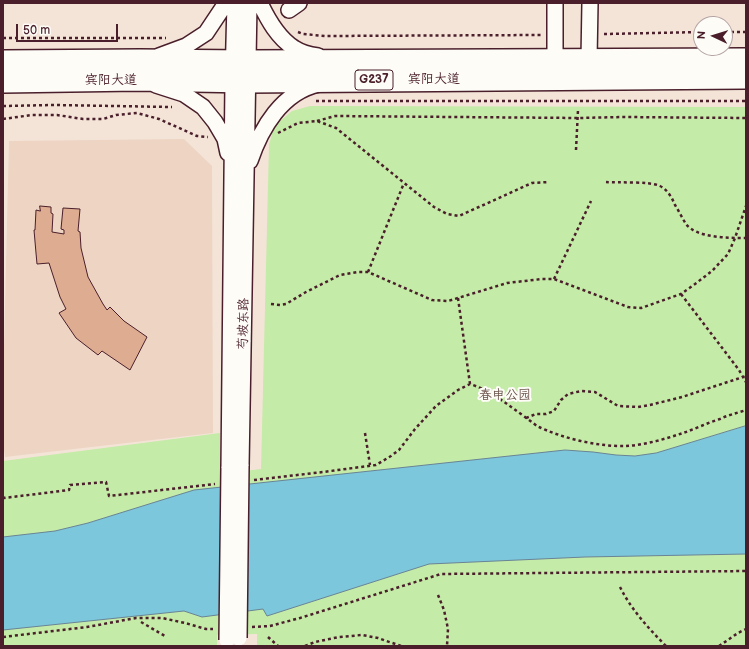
<!DOCTYPE html>
<meta charset="utf-8">
<style>
body{margin:0}
#map{position:relative;width:749px;height:649px;overflow:hidden;background:#f4e4d8;font-family:"Balsamiq Sans",sans-serif}
canvas{display:block}
.frame{position:absolute;inset:0;border:4px solid #4a1f2b;pointer-events:none}
.north{position:absolute;left:693px;top:16px;width:40px;height:40px;box-sizing:border-box;background:#fdfcf7;border:1px solid #b5a4a5;border-radius:50%;rotate:274deg;font-size:11px;font-weight:700;line-height:16px;text-align:center;color:#4a1f2b}
.north::after{content:'';display:block;margin:auto;width:14px;height:18px;background:#4a1f2b;clip-path:polygon(50% 0,100% 100%,50% 72%,0 100%)}
.scale{position:absolute;left:16px;top:24px;width:102px;height:18px;box-sizing:border-box;border:2px solid #4a1f2b;border-top:0;padding-left:5px;font-size:12px;line-height:14px;white-space:nowrap;color:#4a1f2b;-webkit-text-stroke:3px #fdfcf7;paint-order:stroke}
</style>
<div id="map">
<canvas width="749" height="649"></canvas>
<div class="frame"></div>
<div class="north">N</div>
<div class="scale">50 m</div>
</div>
<script>
const ctx = document.querySelector('canvas').getContext('2d');
ctx.lineJoin = 'round';
function paint(path, color) {
  ctx.fillStyle = color;
  ctx.fill(path, 'evenodd');
}
function trace(path, color, width, dash) {
  ctx.strokeStyle = color;
  ctx.lineWidth = width;
  ctx.lineCap = dash ? 'butt' : 'round';
  ctx.setLineDash(dash || []);
  ctx.stroke(path);
}
function drawText(font, color, halo, rows, align = 'center') {
  ctx.font = font + ' "Balsamiq Sans","LXGW WenKai TC",sans-serif';
  ctx.lineWidth = 4;
  ctx.setLineDash([]);
  ctx.textBaseline = 'middle';
  ctx.strokeStyle = halo;
  ctx.fillStyle = color;
  for (const [text, x, y, turn = 0] of rows) {
    ctx.save();
    ctx.translate(x, y);
    ctx.rotate((+turn || 0) * Math.PI / 180);
    ctx.textAlign = isNaN(turn) ? turn : align;
    if (halo) ctx.strokeText(text, 0, 0);
    ctx.fillText(text, 0, 0);
    ctx.restore();
  }
}
const built = new Path2D(`
 M184 139 212 166 213 433 5 457 3 442V390L9 141Z`);
const green = new Path2D(`
 M310 106 746 107V646H257V634L217 635V646H3V461L220 433V474L261 469 269 145 274 126 292 111Z`);
const water = new Path2D(`
 M746 426V554L585 557 429 564 267 616 263 609 202 617 184 611 3 630V537L55 531 88 523 194 490 565 450 593 452 616 455 635 456 656 453Z`);
const building = new Path2D(`
 M40 206 51 207V213L53 214 52 232 64 234V230L61 229 63 208 80 209 78 231 80 232 81 248 88 277 103 304 107 310 110 307 124 321 147 337 130 370 102 351 98 355 76 338 59 313 66 309 60 297 49 263 37 264 36 253 34 230H35L36 210 40 211Z`);
const path = new Path2D(`
 M298 32 303 34 325 36 543 35
 M725 32H746
 M604 34 701 32
 M3 38H166
 M316 101H746
 M3 106 54 105 172 107
 M3 119 32 115H57L83 119H103L116 115 137 113 159 119 197 136 208 137
 M317 121 335 116 578 118 623 117 746 118
 M278 133 298 123 317 121 336 128 434 207 447 214 459 216 532 183 549 182
 M576 150 578 110
 M606 182C618 183 650 181 660 186 668 190 672 198 675 205 679 211 682 218 686 224 696 238 729 238 746 238
 M368 272 404 183
 M554 279 591 201
 M681 294 739 370 746 382
 M458 298 470 384
 M271 304 280 305 286 304 306 292 340 275 358 272H368L432 300 448 301 507 283 542 279H554L628 307 641 308 681 294 695 284 712 271 728 254 735 238 746 206
 M526 418 536 414H546L554 411 561 400 568 394 581 391 595 392 618 406 638 407 650 405 682 397 743 377H746
 M365 433 370 465
 M254 480 323 472 376 465 391 456 399 450 415 429 436 406 458 390 470 384C491 391 507 404 525 417 529 420 533 423 537 426 561 438 599 447 626 446 645 445 665 439 683 433 695 429 707 423 720 419 728 415 737 413 746 410
 M3 497 4 498 69 490 70 485 106 482 109 496 215 484
 M620 587C631 609 648 628 666 646
 M438 595 444 610 448 629 447 646
 M141 622 165 636
 M252 627 270 626 300 618 441 574 746 571
 M3 637 87 627 136 618H162L185 623 206 629H213
 M268 637 278 646
 M305 646 315 642 339 637 362 635 378 638 401 646
 M719 646 738 633 746 629`);
const minor = new Path2D(`
 M260 3C268 20 278 38 294 48 300 52 311 55 318 56
 M289 10 299 3
 M159 56 186 46 206 33 226 3
 M589 59 590 3
 M555 60V3
 M156 85 184 94 203 107 215 122 225 139 228 153
 M250 161C261 128 282 92 319 84
 M241 466 249 3
 M229 468 233 81 235 3`);
const highway = new Path2D(`
 M3 61 140 60 248 61 746 59
 M3 82 138 80 248 82 746 78`);
const minorBridge = new Path2D(`
 M239 638 241 466
 M227 640 229 468`);
const shields = [
 [374,80,38]
];
const shieldNames = [
 ["G237",374,80]
];
const streetNames = [
 ["宾阳大道",434,80],
 ["宾阳大道",111,81],
 ["芍坡东路",244,324,-89]
];
const parkNames = [
 ["春申公园",505,396]
];
paint(built, '#edd4c3');
paint(green, '#c4eba7');
paint(water, '#7dc7dd');
trace(water, '#698496', 1);
paint(building, '#dead91');
trace(building, '#4a1f2b', 1);
trace(minor, '#4a1f2b', 18);
trace(highway, '#4a1f2b', 24);
trace(path, '#4a1f2b', 2.5, [3, 3]);
trace(minor, '#fdfcf7', 15);
trace(highway, '#fdfcf7', 21);
trace(minorBridge, '#4a1f2b', 18, []);
trace(minorBridge, '#fdfcf7', 15);
for (const [x, y, w] of shields) {
  const box = new Path2D();
  box.roundRect(x - w / 2, y - 10, w, 20, 3);
  ctx.fillStyle = '#fdfcf7';
  ctx.fill(box);
  trace(box, '#4a1f2b', 1);
}
drawText('bold 12px', '#4a1f2b', null, shieldNames);
drawText('13px', '#4a1f2b', '#fdfcf7', streetNames);
drawText('13px', '#68524a', '#fdfcf7', parkNames);
</script>
